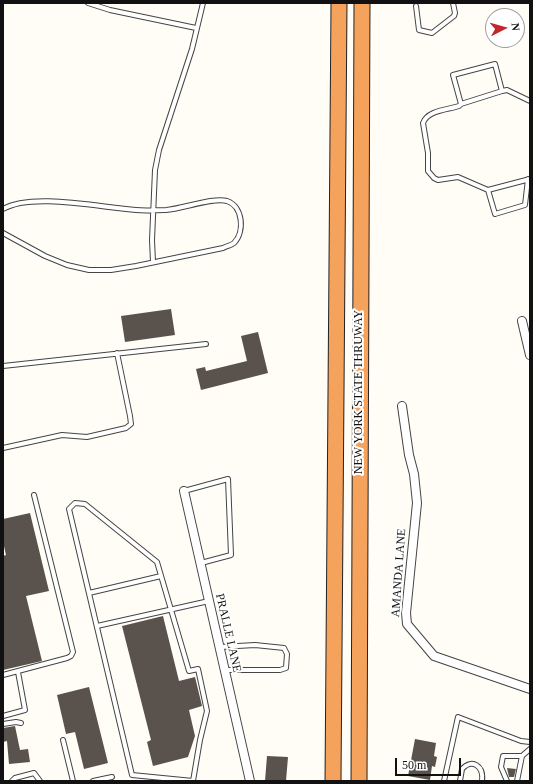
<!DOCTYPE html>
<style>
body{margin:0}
#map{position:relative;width:533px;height:784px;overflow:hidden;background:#fffdf5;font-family:Georgia,serif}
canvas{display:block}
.frame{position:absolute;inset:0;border:4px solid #111;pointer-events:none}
.north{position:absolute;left:485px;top:8px;width:40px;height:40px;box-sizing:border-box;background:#fff;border:1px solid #a0a0a0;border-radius:50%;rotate:84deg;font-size:11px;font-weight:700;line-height:16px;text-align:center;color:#111}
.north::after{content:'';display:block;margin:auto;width:14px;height:18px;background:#c4262e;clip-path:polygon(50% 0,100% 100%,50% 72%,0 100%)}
.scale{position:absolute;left:395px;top:758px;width:66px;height:18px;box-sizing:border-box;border:2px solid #111;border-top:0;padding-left:5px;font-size:12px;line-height:14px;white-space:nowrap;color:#111;-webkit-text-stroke:3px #fff;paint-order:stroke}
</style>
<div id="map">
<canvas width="533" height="784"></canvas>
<div class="frame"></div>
<div class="north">N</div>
<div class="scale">50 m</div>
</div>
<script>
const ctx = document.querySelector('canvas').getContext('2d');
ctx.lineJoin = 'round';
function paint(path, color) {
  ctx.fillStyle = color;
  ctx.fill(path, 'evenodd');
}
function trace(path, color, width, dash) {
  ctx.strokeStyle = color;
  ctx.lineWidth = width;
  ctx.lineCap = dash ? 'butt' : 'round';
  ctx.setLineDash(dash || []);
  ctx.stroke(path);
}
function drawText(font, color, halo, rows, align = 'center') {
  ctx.font = font + ' Georgia,serif';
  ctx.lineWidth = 4;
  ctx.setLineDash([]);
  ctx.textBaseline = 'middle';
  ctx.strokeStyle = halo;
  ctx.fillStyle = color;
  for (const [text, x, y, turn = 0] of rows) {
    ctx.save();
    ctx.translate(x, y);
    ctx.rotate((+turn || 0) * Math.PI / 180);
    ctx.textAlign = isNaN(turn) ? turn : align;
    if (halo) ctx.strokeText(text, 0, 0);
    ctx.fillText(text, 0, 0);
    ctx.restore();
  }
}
const building = new Path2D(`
 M171 309 175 335 125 342 121 316Z
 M258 332 268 373 201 390 196 369 205 367 206 371 247 361 241 336Z
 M30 513 49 591 26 596 42 661 3 670V556L6 555 3 542V519Z
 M163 616 179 681 195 677 202 706 189 710 195 736 188 757 153 766 147 742 151 740 122 626Z
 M89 687 108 763 84 769 75 732 66 734 57 695Z
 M15 726 20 750 28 749 30 762 9 764 7 741 3 742V728Z
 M415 739 436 743 434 756 437 757 435 767 432 766 430 780 408 776Z
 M267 756 288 757 286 781H265Z
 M507 768 516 769 514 777H509Z`);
const lane = new Path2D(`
 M88 3 110 10 196 28
 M416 6 419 30 432 33 454 16 455 13 453 3
 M502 91 495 64 453 75 461 104 502 91 507 90 530 101
 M461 104 459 106C447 110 428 110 423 123L428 153V171L434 178 438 180 458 177 488 190 530 179
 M488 190 495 214 525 205 528 179
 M3 209C33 192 102 208 136 210 146 211 156 210 166 210 182 209 213 197 227 201 243 206 245 232 234 243 232 245 227 246 223 248L136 266 111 270H89L67 265 45 256 3 233
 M153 262 152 240 155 170 159 150 192 49 203 3
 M3 366 206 344
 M3 448 62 435 87 437 126 428 131 424 130 416 117 353
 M184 491 228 479 231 555 201 563
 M89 593 161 576
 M97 626 209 601
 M220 647 255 645 284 648 287 654 286 668 280 670H225
 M3 675 67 658 71 656 73 652 34 495
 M3 716 25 710 18 672
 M3 724 16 722 21 723
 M63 740 73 781
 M12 781 15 778 34 773 40 781
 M93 781 112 777
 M193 781 200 740 207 711 198 669 189 671 157 562 85 504 75 503 69 509 132 775 193 781
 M444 781 458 717 521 741 530 742
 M460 781 462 769C472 758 484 766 482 781
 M507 781 501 767 503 756H522
 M517 781 522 756 530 749`);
const street = new Path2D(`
 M522 321 530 355
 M402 406 409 455 414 474 417 503 406 613 407 624 434 656 530 689
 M184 491 250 781`);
const highway = new Path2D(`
 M333 781 339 3
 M359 781 362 3`);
const streetNames = [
 ["NEW YORK STATE THRUWAY",359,392,-90],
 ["AMANDA LANE",399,573,-86],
 ["PRALLE LANE",228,633,77]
];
paint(building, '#5a524d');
trace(lane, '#444', 6);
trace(street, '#444', 10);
trace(highway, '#222', 17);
trace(lane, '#fff', 4);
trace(street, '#fff', 8);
trace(highway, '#f5a25d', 15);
drawText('12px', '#111', '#fff', streetNames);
</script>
